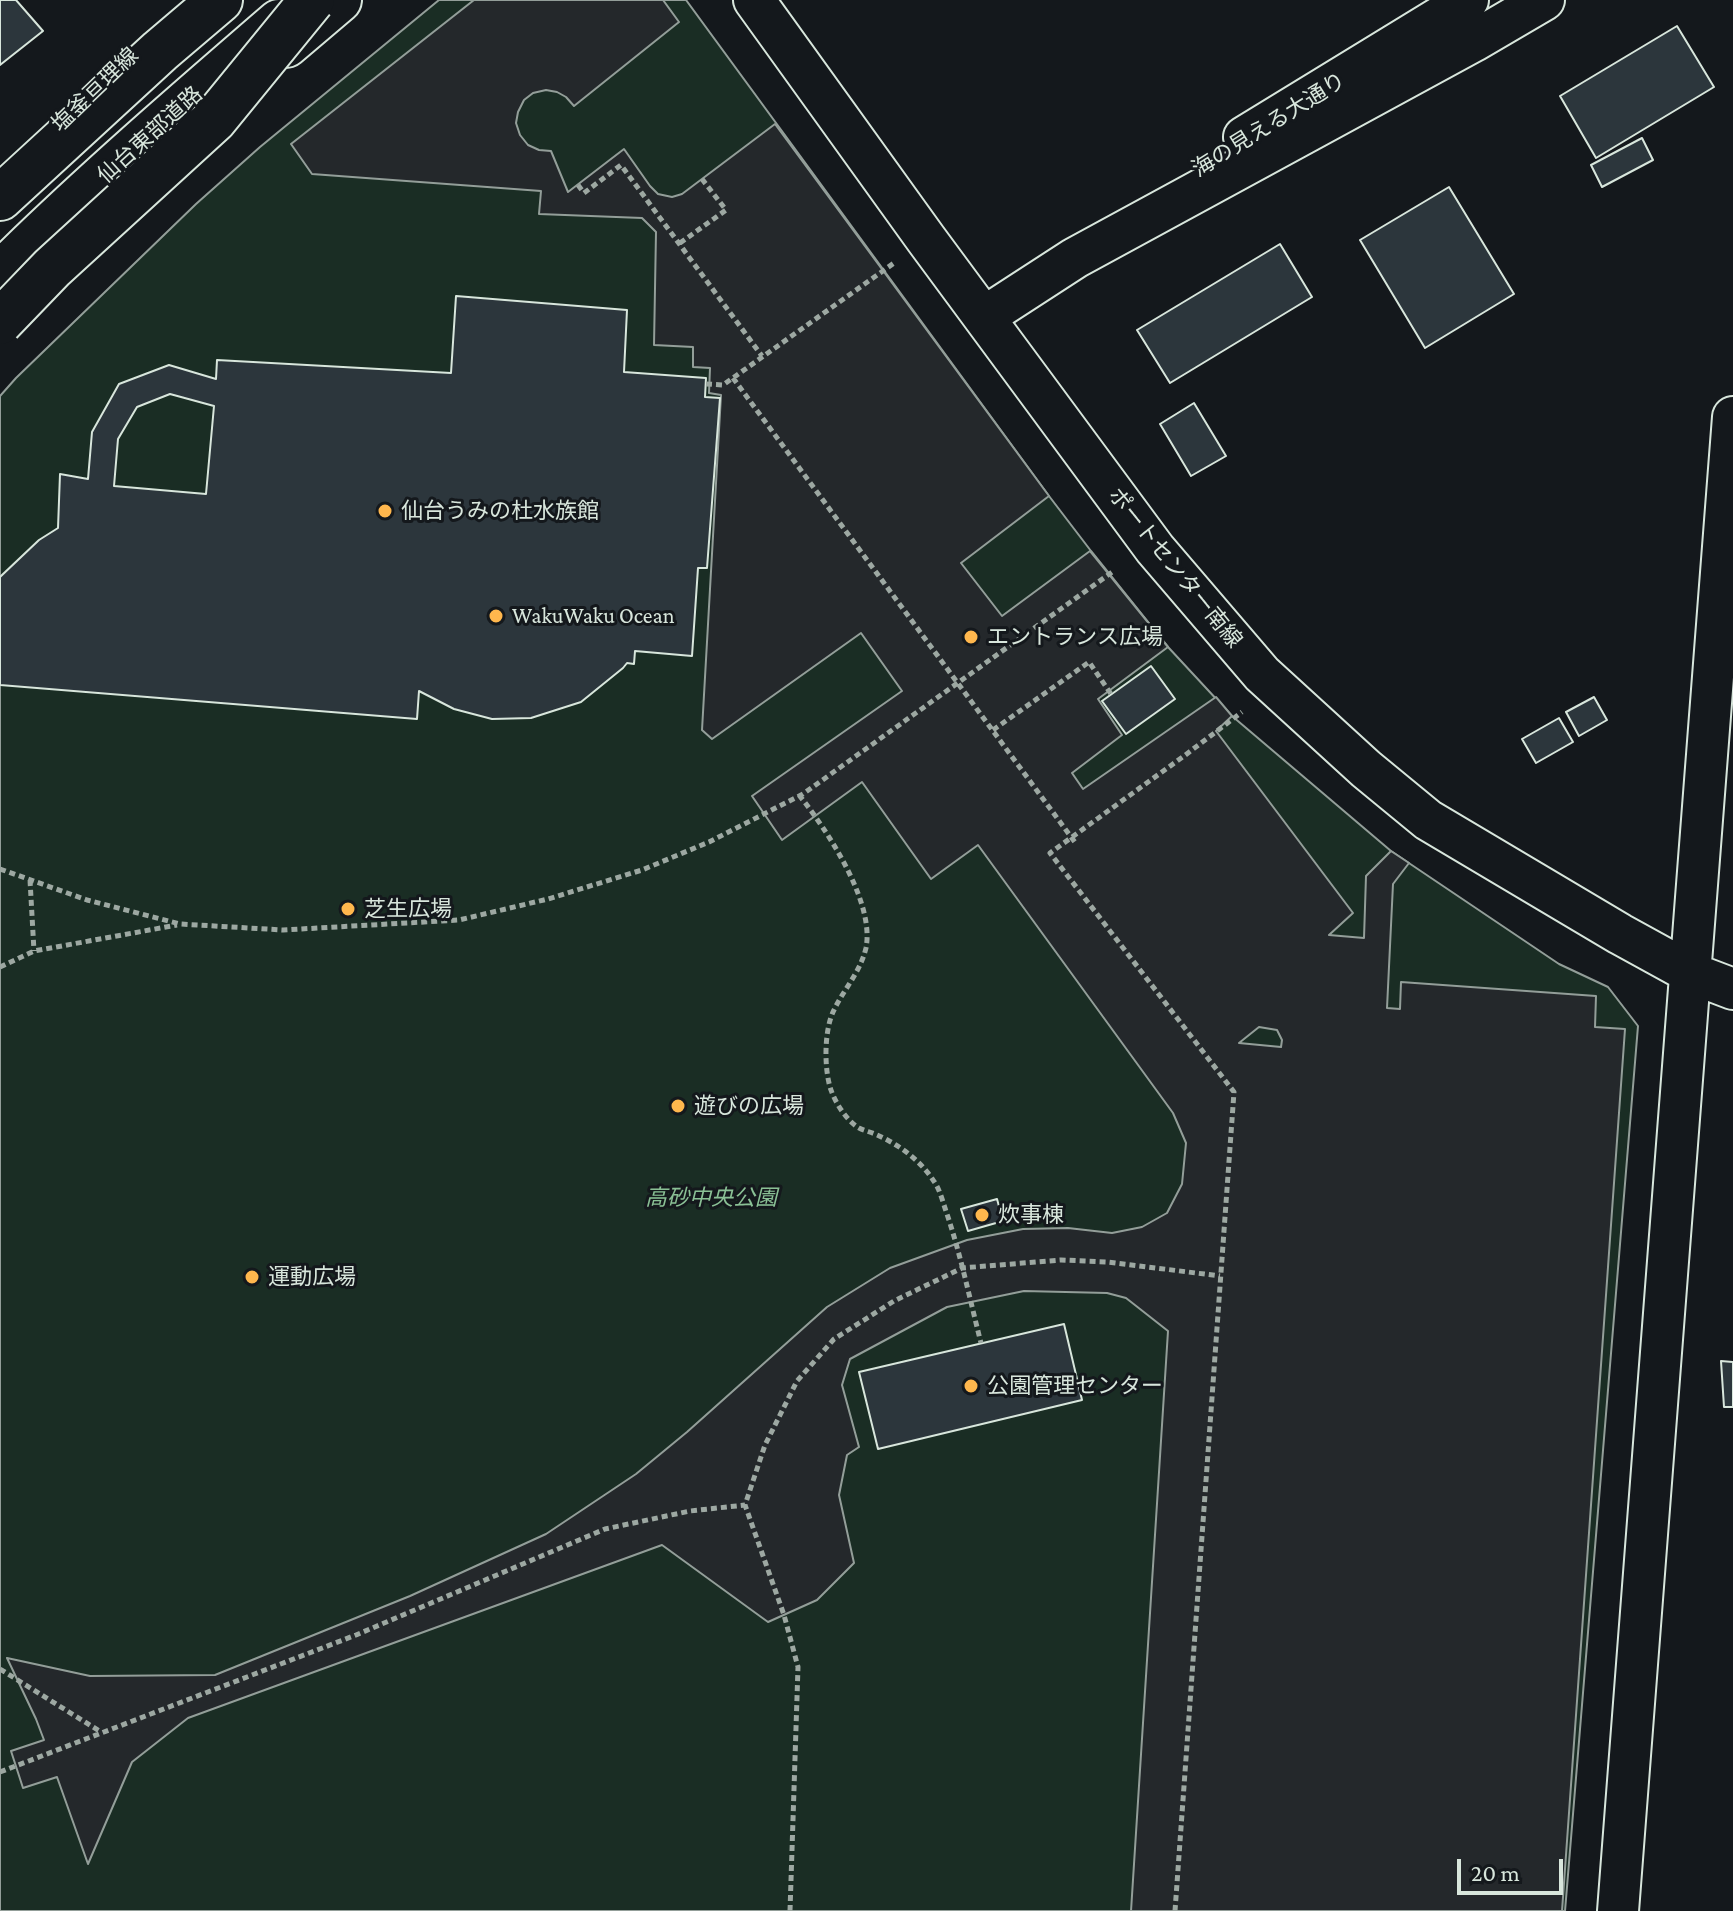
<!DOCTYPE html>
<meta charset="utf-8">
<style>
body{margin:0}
#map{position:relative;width:1733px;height:1911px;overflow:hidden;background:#14181c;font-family:"Crimson Pro",serif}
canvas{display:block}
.scale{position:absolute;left:1457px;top:1859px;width:106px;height:36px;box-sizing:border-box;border:4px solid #d8e6dc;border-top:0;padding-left:10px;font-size:24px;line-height:28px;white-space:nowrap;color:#d8e6dc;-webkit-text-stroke:6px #14181c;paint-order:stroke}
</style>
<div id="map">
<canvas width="1733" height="1911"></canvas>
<div class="scale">20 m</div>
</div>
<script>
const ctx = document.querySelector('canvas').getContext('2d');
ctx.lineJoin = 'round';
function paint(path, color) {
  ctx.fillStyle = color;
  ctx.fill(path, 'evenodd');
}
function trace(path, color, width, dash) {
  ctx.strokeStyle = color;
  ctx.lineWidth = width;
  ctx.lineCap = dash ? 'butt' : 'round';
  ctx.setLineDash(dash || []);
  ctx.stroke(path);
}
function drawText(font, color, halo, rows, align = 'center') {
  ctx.font = font + ' "Crimson Pro","Noto Sans JP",serif';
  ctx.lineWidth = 6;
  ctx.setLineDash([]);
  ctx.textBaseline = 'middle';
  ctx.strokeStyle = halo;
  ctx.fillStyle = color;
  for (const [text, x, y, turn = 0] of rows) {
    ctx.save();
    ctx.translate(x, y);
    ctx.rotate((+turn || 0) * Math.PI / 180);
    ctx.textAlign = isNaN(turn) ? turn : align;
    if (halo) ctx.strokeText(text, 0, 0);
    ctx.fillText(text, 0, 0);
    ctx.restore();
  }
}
const green = new Path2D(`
 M439 0H686L1049 496 1091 551 1168 647 1232 716 1391 851 1559 964 1608 987 1638 1026 1565 1911H0V396L16 378 196 204 260 147Z`);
const parking = new Path2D(`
 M474 0H663L679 22 574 106 566 97 557 92 546 90 533 93 524 100 518 112 516 123 520 135 528 145 539 150 551 151 568 192 624 149 650 186 658 194 672 197 682 194 775 124 1049 496 961 563 1002 616 1090 551 1168 647 1098 699 1122 735 1072 773 1083 789 1216 697 1232 716 1216 731 1353 913 1329 935 1364 938 1366 876 1391 851 1409 863 1393 884 1387 1008 1400 1009 1401 982 1596 996 1595 1027 1625 1029 1562 1911H1131L1168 1331 1126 1298 1107 1293 1024 1291 947 1307 850 1359 842 1385 859 1447 847 1455 839 1495 854 1563 817 1600 768 1622 662 1545 188 1718 132 1762 88 1864 57 1777 23 1788 11 1751 44 1740 36 1719 7 1658 90 1676 215 1675 410 1596 546 1534 636 1474 687 1432 827 1307 890 1268 967 1240 1023 1229 1068 1228 1112 1233 1142 1227 1167 1213 1182 1184 1186 1143 1173 1113 978 845 931 879 862 782 782 840 752 796 902 691 861 633 712 739 702 730 721 395 709 393 710 368 693 367V347L654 345 656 232 642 218 539 214 541 191 312 174 291 144ZM1259 1027 1277 1030 1282 1040 1281 1047 1239 1043Z`);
const building = new Path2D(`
 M0 0H16L43 31 0 65Z
 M1677 26 1714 87 1596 158 1560 96Z
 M1642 138 1653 160 1602 187 1591 165Z
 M1449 187 1514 294 1425 348 1360 240Z
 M1280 244 1312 297 1170 383 1137 330Z
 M456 296 627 310 624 372 706 378 705 397 720 398 707 568H698L692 656 635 651 634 664 627 663 623 668 581 702 531 718 492 719 454 709 419 691 417 719 0 685V577L39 540 58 528 60 474 88 479 92 432 119 384 169 365 216 379 217 360 451 373ZM170 394 214 406 206 494 114 486 118 439 137 407Z
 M1194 403 1226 456 1191 476 1160 424Z
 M1151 666 1175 699 1126 734 1102 701Z
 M1594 697 1607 720 1579 736 1566 712Z
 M1559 718 1573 742 1536 763 1522 739Z
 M997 1199 1003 1221 968 1231 961 1209Z
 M1064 1324 1082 1400 878 1449 859 1372Z
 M1721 1361 1733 1362V1407H1724Z`);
const path = new Path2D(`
 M578 185 584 193 621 165 762 356
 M680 243 726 210 702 179
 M733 378 1077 845
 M706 384 723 385 894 263
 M993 730 1089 662 1111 694
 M799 795C827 830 875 902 866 948 860 973 843 990 833 1012 824 1032 824 1070 831 1090 836 1104 847 1121 859 1128 865 1131 871 1132 877 1135 898 1144 920 1160 933 1180 940 1189 943 1203 947 1214 961 1256 970 1300 981 1343
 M0 869 87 900 180 924 283 930 459 920 548 899 642 870 709 842 803 794 1115 570
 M30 880 34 951
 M0 967 34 951 177 925
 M0 1669 101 1732
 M0 1772 356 1635 605 1529 690 1511 745 1505
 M790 1911 798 1667 784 1615 745 1505 765 1445 797 1381 834 1339 894 1301 962 1268 1061 1260 1108 1262 1220 1276
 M1175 1911 1234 1092 1050 853 1184 756 1242 712`);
const minor = new Path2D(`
 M754 0 926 239 1155 549 1262 674 1366 769 1428 820 1620 934 1691 973 1733 989
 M1244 137 1468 0
 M984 317 1075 258 1474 41 1544 0
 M1618 1911 1733 417`);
const major = new Path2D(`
 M286 45 339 0`);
const highway = new Path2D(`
 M0 198 160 51 220 0
 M0 274C89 186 184 104 279 22`);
const highwayBridge = new Path2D(`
 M0 322 52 268 214 120 312 0`);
const markers = [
 [385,511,8,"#ffb74d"],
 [496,616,8,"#ffb74d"],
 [971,637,8,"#ffb74d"],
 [348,909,8,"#ffb74d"],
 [678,1106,8,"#ffb74d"],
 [982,1215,8,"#ffb74d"],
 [252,1277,8,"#ffb74d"],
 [971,1386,8,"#ffb74d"]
];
const streetNames = [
 ["塩釜亘理線",95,90,-44],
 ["海の見える大通り",1269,125,-32],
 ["仙台東部道路",150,135,-42],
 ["ポートセンター南線",1175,568,51]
];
const poiNames = [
 ["仙台うみの杜水族館",401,511],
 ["WakuWaku Ocean",512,616],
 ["エントランス広場",987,637],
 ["芝生広場",364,909],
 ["遊びの広場",694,1106],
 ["炊事棟",998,1215],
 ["運動広場",268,1277],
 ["公園管理センター",987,1386]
];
const parkNames = [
 ["高砂中央公園",711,1198]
];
paint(green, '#1a2d24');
trace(green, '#939e99', 2);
paint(parking, '#24282b');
trace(parking, '#939e99', 2);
paint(building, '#2c363c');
trace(building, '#d8e6dc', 2);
trace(minor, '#d8e6dc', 44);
trace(major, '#d8e6dc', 48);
trace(highway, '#d8e6dc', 48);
trace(path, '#9da8a2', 5, [6, 4]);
trace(minor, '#14181c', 40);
trace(major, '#14181c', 44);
trace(highway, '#14181c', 44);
trace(highwayBridge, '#d8e6dc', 48, []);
trace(highwayBridge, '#14181c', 44);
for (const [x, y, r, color] of markers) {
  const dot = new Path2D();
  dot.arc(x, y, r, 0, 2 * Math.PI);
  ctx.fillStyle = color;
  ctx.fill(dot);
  trace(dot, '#14181c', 3);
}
drawText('22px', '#d8e6dc', '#14181c', streetNames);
drawText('22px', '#d8e6dc', '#14181c', poiNames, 'left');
drawText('italic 22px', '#8ac095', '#14181c', parkNames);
</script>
